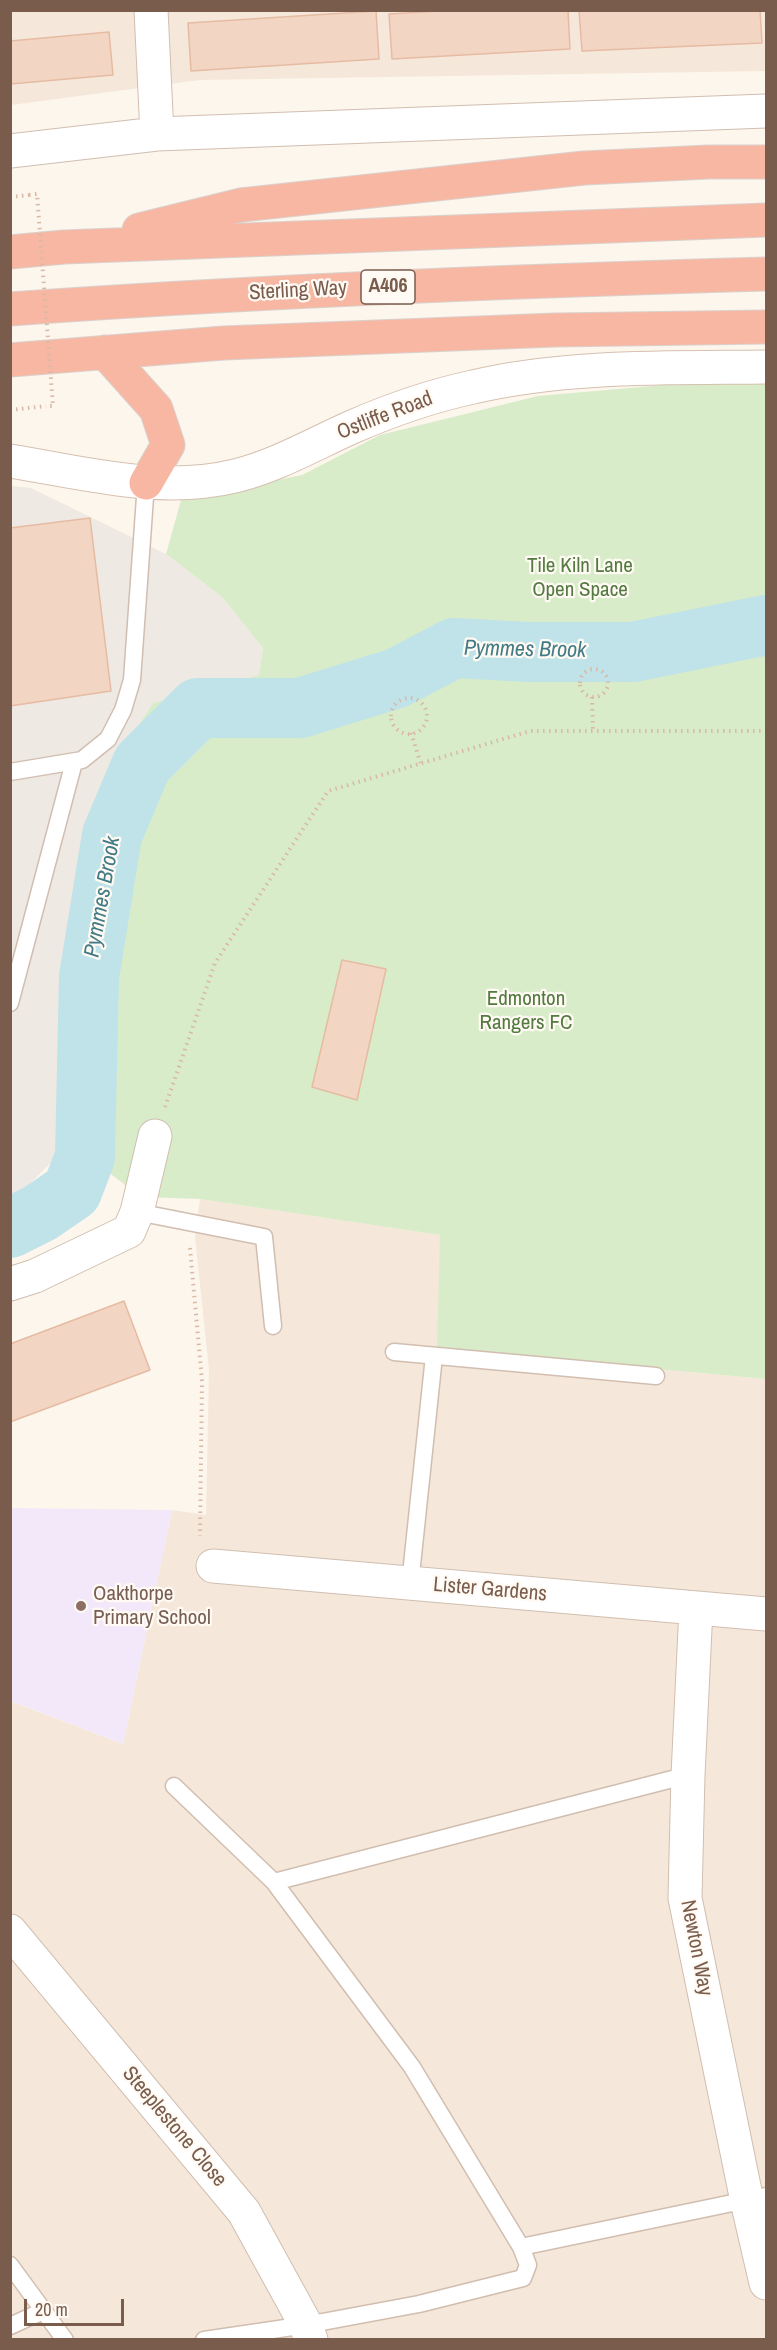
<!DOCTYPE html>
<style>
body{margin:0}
#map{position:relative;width:777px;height:2350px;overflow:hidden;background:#fdf6ec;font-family:"Archivo Narrow",sans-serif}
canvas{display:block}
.frame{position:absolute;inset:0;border:12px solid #7a5c4d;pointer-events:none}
.scale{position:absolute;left:24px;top:2299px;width:100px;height:27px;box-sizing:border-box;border:3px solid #7a5c4d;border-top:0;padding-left:8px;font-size:18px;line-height:21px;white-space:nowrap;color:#7a5c4d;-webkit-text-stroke:4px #fffaf3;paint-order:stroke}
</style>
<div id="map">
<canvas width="777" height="2350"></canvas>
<div class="frame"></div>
<div class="scale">20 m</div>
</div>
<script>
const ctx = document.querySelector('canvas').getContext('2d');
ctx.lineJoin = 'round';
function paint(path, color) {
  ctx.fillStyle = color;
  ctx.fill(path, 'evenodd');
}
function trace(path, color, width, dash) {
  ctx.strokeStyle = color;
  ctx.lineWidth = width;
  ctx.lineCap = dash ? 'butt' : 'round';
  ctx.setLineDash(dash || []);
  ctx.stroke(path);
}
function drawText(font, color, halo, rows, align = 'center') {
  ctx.font = font + ' "Archivo Narrow",sans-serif';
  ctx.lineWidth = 4.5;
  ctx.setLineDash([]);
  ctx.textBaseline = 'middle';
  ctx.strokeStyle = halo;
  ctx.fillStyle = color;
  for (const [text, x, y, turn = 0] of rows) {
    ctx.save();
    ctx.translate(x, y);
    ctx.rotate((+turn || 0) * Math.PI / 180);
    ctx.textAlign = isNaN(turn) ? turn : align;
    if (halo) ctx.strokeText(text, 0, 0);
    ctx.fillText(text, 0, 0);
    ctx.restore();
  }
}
const residential = new Path2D(`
 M10 11H766V71L200 80 11 105Z
 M200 1199 441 1235 438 1349 766 1379V2339H11L10 1701 123 1744 172 1510 206 1515 209 1370 195 1237Z`);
const industrial = new Path2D(`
 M11 486 31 488 166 554 222 597 263 648 259 675 153 703 69 961 70 1143 16 1198 11 1201Z`);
const education = new Path2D(`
 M10 1508 172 1510 123 1744 11 1701Z`);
const green = new Path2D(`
 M766 383V1379L437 1349 440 1235 200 1199 141 1197 70 1143 69 961 104 780 153 703 259 675 263 648 222 597 166 554 181 500 302 475 380 435 538 396 675 384Z`);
const river = new Path2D(`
 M10 1228 40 1213 72 1191 85 1157 89 977 112 835 142 764 198 708H300L397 678 454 648 528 652H633L766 625`);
const building = new Path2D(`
 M456 10H568L570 49 392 59 389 14Z
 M579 10H760L762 43 582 51Z
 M376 11 379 59 191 71 188 23Z
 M109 32 113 75 10 84V41Z
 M90 518 111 691 10 706V528Z
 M342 960 386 969 357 1100 312 1087Z
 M124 1301 150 1370 10 1422V1344Z`);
const path = new Path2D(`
 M10 197 29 195
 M10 410 46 406
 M580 683a14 14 0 1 1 28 0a14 14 0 1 1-28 0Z
 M592 697 593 731
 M391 716a18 18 0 1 1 36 0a18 18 0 1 1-36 0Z
 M411 733 421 764
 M165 1107 215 963 328 791 530 731H766
 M190 1248 202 1381 200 1536`);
const lane = new Path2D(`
 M10 772 82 760 108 739 123 710 132 680 146 483
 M10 1003 74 762
 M137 1212 264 1237 273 1326
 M394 1352 656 1376
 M410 1584 434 1356
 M174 1786 274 1882 412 2067 521 2247 528 2265 523 2278 419 2304 306 2325 204 2340
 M274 1882 688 1775
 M521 2247 766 2196
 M10 2265 65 2340
 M10 2326 43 2311`);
const street = new Path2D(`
 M151 10 157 134
 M10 151 157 134 766 111
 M10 1284 35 1276 129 1231 137 1212 155 1136
 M213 1566 766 1614
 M696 1608 688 1775 685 1898 747 2201 766 2283
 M10 1931 244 2212 306 2325 311 2340`);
const secondary = new Path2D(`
 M10 461C85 473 160 494 235 476 276 466 314 444 352 427 391 410 431 396 473 387 565 365 671 368 766 367`);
const highway = new Path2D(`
 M139 230 241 205 584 168 708 162H766
 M10 252 64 247 766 220
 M10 309C262 291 514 281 766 274
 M105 352 156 409 168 445 146 483
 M10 360 224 343 555 330 766 327`);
const pathBridge = new Path2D(`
 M29 195 37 194 53 406H46`);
const markers = [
 [81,1606,6,"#8d6e63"]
];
const shields = [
 [388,287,54]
];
const shieldNames = [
 ["A406",388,287]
];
const streetNames = [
 ["Sterling Way",298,291,-3],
 ["Ostliffe Road",385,416,-21],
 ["Lister Gardens",490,1590,5],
 ["Newton Way",696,1948,79],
 ["Steeplestone Close",174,2127,50]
];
const parkNames = [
 ["Tile Kiln Lane",580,566],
 ["Open Space",580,590],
 ["Edmonton",526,999],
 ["Rangers FC",526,1023]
];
const educationNames = [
 ["Oakthorpe",93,1594],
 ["Primary School",93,1618]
];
const waterNames = [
 ["Pymmes Brook",525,650,1],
 ["Pymmes Brook",103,897,-80]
];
paint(residential, '#f5e8da');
paint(industrial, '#efe9e4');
paint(education, '#f3e8fa');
paint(green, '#d8ecc9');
trace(river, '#bfe3e8', 60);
paint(building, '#f3d5c3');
trace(building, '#e6bba3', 1.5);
trace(lane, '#d1beb0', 19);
trace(street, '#d1beb0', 35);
trace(secondary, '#d6c0b0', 35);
trace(highway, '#dad1cd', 35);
trace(path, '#d9b8a5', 4, [1.5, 4.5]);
trace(lane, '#fff', 16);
trace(street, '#fff', 33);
trace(secondary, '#fff', 33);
trace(highway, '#f7b7a3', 33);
trace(pathBridge, '#d9b8a5', 4, [1.5, 4.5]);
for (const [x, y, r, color] of markers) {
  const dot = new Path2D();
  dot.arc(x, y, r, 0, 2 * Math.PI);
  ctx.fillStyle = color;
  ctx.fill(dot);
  trace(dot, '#fffaf3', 2);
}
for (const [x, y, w] of shields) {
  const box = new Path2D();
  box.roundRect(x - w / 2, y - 17, w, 34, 4.5);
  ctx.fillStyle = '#fffaf3';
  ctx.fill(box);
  trace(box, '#7a5c4d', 1.5);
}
drawText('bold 20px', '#7a5c4d', null, shieldNames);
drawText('21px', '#7a5c4d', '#fffaf3', streetNames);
drawText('21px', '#537a41', '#fffaf3', parkNames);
drawText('21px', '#785e54', '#fffaf3', educationNames, 'left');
drawText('italic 22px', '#437c86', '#fffaf3', waterNames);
</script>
